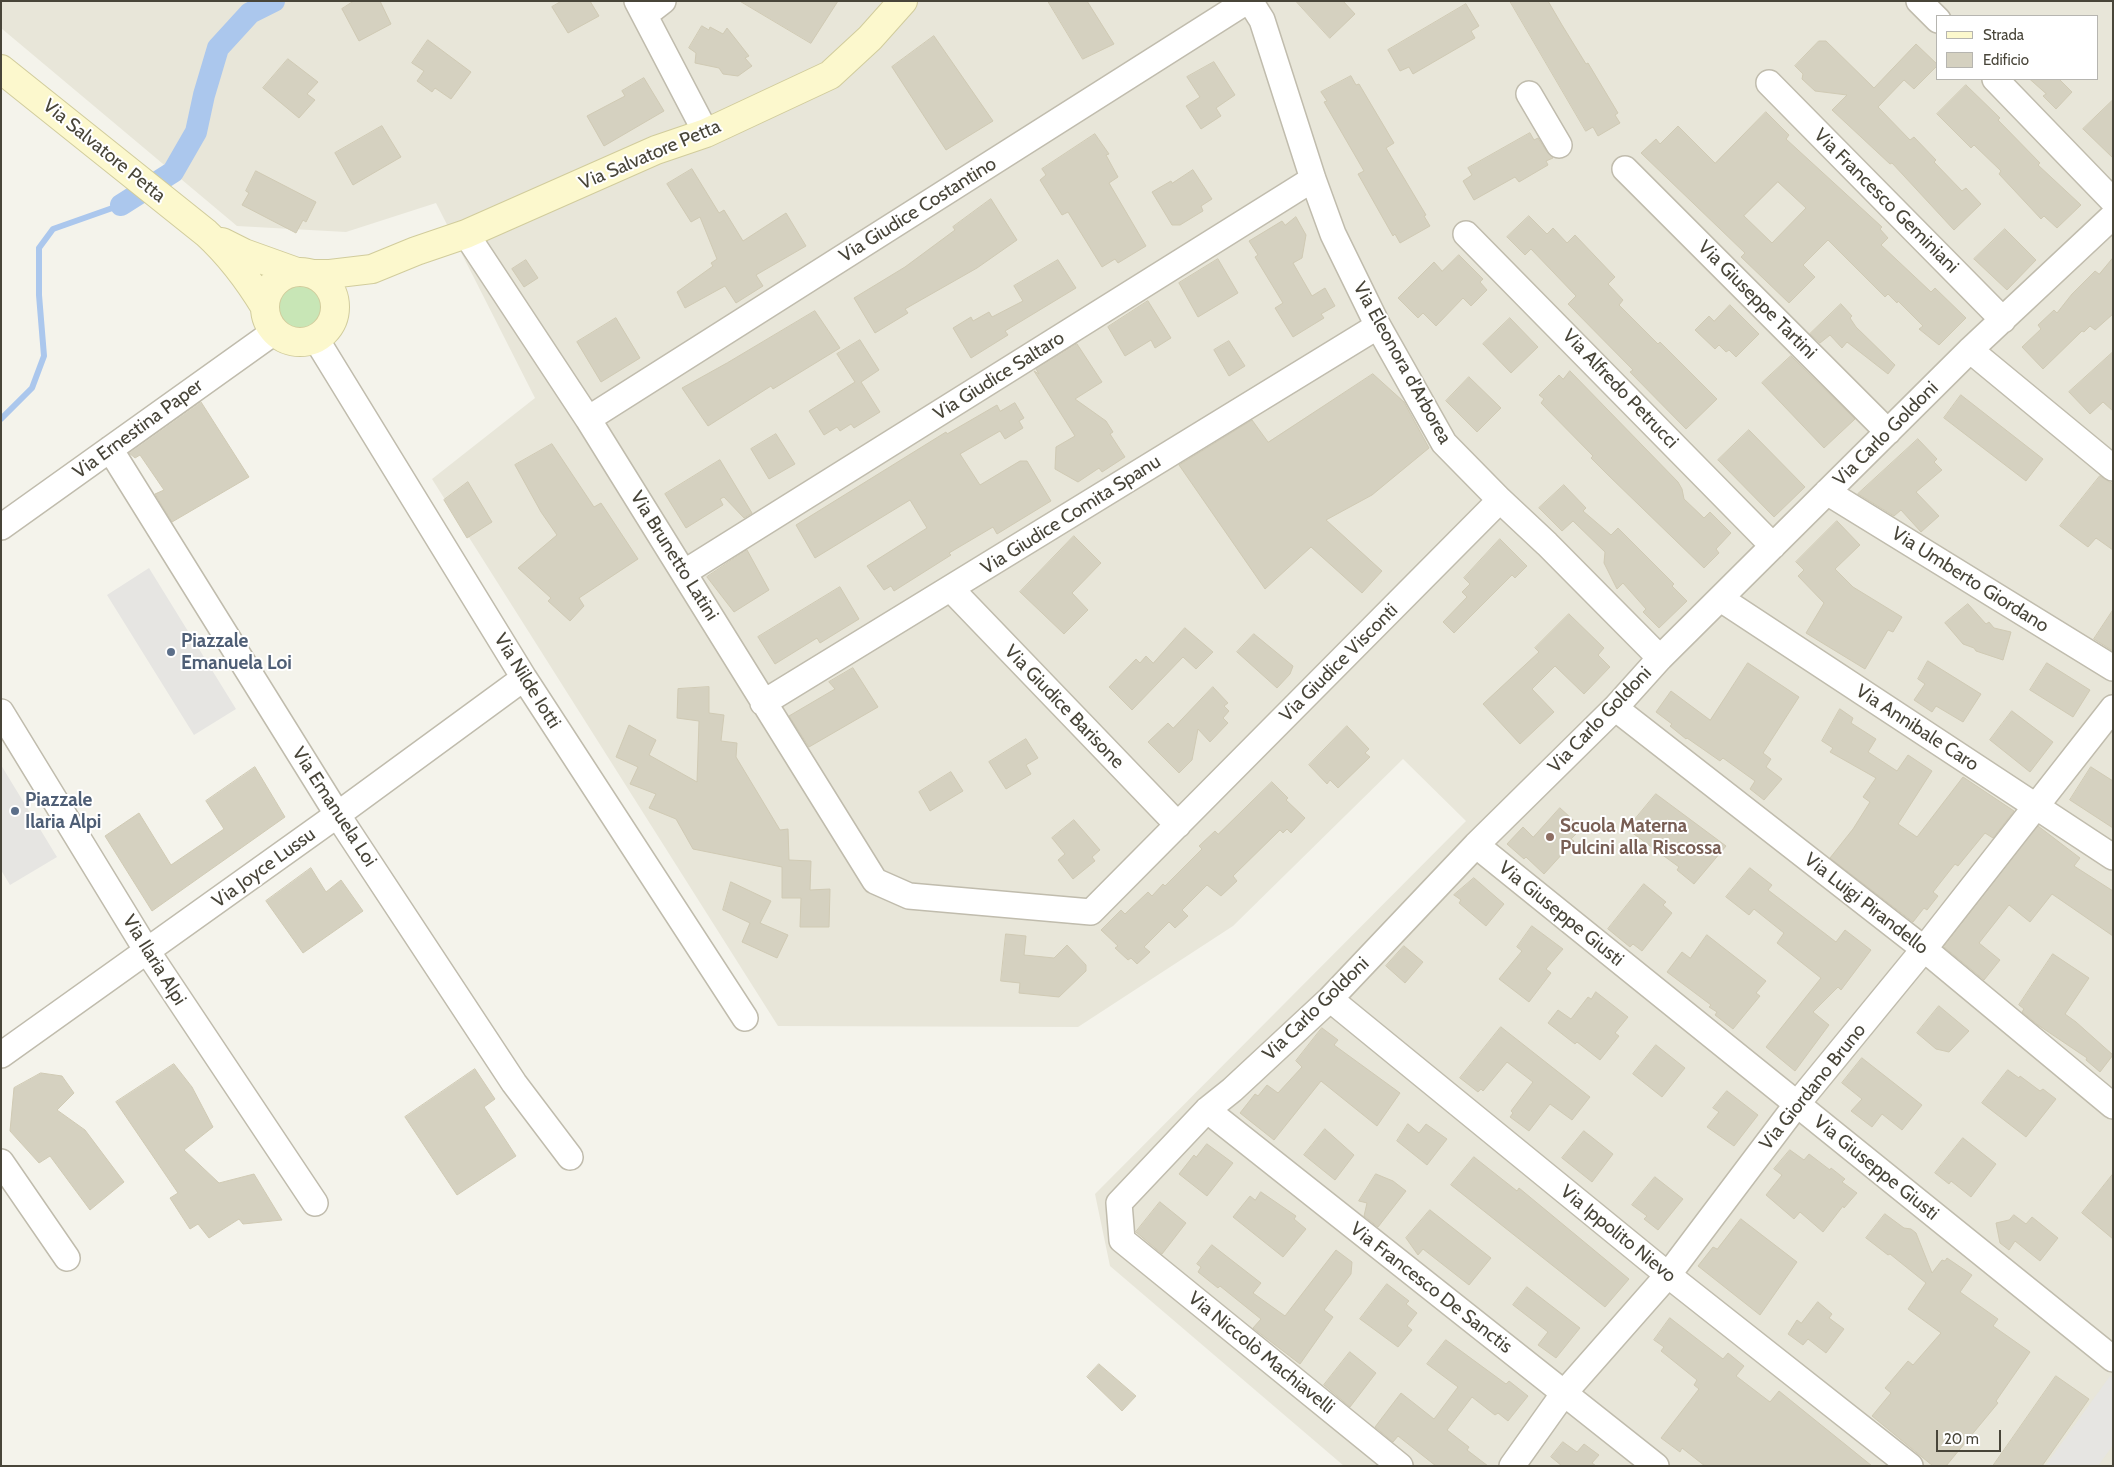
<!DOCTYPE html>
<meta charset="utf-8">
<style>
body{margin:0}
#map{position:relative;width:2114px;height:1467px;overflow:hidden;background:#f4f3eb;font-family:Cabin,sans-serif}
canvas{display:block}
.frame{position:absolute;inset:0;border:2px solid #484539;pointer-events:none}
.legend{position:absolute;left:1936px;top:15px;width:162px;height:65px;box-sizing:border-box;background:#fff;border:1px solid #b6b5b0;margin:0;padding:6px 9px;list-style:none;font-size:15px;color:#484539}
.legend li{display:flex;align-items:center;gap:10px;height:25px}
.legend b{width:25px;border:1px solid #b6b5b0}
.scale{position:absolute;left:1936px;top:1430px;width:65px;height:22px;box-sizing:border-box;border:2px solid #484539;border-top:0;padding-left:6px;font-size:15px;line-height:18px;white-space:nowrap;color:#484539;-webkit-text-stroke:4px #fff;paint-order:stroke}
</style>
<div id="map">
<canvas width="2114" height="1467"></canvas>
<div class="frame"></div>
<ul class="legend">
<li><b style="height:6px;background:#fcf8cd"></b>Strada</li>
<li><b style="height:14px;background:#d5d1c0"></b>Edificio</li>
</ul>
<div class="scale">20 m</div>
</div>
<script>
const ctx = document.querySelector('canvas').getContext('2d');
ctx.lineJoin = 'round';
function paint(path, color) {
  ctx.fillStyle = color;
  ctx.fill(path, 'evenodd');
}
function trace(path, color, width, dash) {
  ctx.strokeStyle = color;
  ctx.lineWidth = width;
  ctx.lineCap = dash ? 'butt' : 'round';
  ctx.setLineDash(dash || []);
  ctx.stroke(path);
}
function drawText(font, color, halo, rows, align = 'center') {
  ctx.font = font + ' Cabin,sans-serif';
  ctx.lineWidth = 4;
  ctx.setLineDash([]);
  ctx.textBaseline = 'middle';
  ctx.strokeStyle = halo;
  ctx.fillStyle = color;
  for (const [text, x, y, turn = 0] of rows) {
    ctx.save();
    ctx.translate(x, y);
    ctx.rotate((+turn || 0) * Math.PI / 180);
    ctx.textAlign = isNaN(turn) ? turn : align;
    if (halo) ctx.strokeText(text, 0, 0);
    ctx.fillText(text, 0, 0);
    ctx.restore();
  }
}
const residential = new Path2D(`
 M1 1H2113V1466H1344L1110 1266 1095 1194 1466 821 1403 759 1233 926 1078 1027 778 1026 432 479 535 398 436 203 346 232 237 226 1 28ZM1938 16H2098V79H1938Z`);
const green = new Path2D(`
 M275 308a26 26 0 1 1 52 0a26 26 0 1 1-52 0Z`);
const parking = new Path2D(`
 M149 568 236 709 194 735 107 595Z
 M1 765 57 857 10 885 1 870Z
 M2110 1376 2113 1378V1445L2098 1466H2045Z`);
const stream = new Path2D(`
 M1 419 32 388 44 356 39 295V248L53 229 121 205`);
const canal = new Path2D(`
 M121 205 173 172 196 132 204 95 218 48 250 13 274 1`);
const building = new Path2D(`
 M354 1H380L391 24 359 41 342 9Z
 M562 1H590L599 16 568 33 552 7Z
 M740 1H838L811 43Z
 M1048 1H1087L1114 44 1083 59Z
 M1296 1H1343L1355 14 1330 38Z
 M1510 1H1548L1562 25 1586 64 1588 63 1618 113 1615 115 1620 123 1598 136 1593 127 1586 131Z
 M1466 4 1479 26 1471 31 1475 38 1413 74 1409 67 1400 71 1388 50Z
 M702 26 709 30 710 27 723 34 727 28 749 56 745 58 752 66 738 76 723 74 719 68 695 63 696 53 689 48Z
 M934 36 993 121 946 150 892 67Z
 M428 40 471 72 451 99 435 88 432 92 417 81 424 71 412 63Z
 M1819 41H1826L1874 88 1916 44 1938 65 1914 89 1904 80 1878 107 1910 140 1914 137 1936 160 1934 162 1962 191 1966 188 1981 204 1954 230 1892 163 1890 164 1832 110 1847 95 1815 91 1802 79 1803 74 1795 66Z
 M288 59 318 82 307 94 315 100 299 118 263 88Z
 M1214 62 1235 95 1216 108 1221 116 1201 129 1186 106 1200 97 1187 77Z
 M1351 76 1356 85 1359 84 1394 143 1386 148 1426 215 1424 216 1430 226 1400 243 1395 234 1393 236 1358 174 1364 171 1324 102 1327 101 1321 92Z
 M644 78 664 111 604 146 587 116 625 96 622 91Z
 M2030 79H2059L2072 92 2056 109 2043 96 2046 94Z
 M1966 85 2000 118 1998 120 2040 163 2038 165 2081 205 2057 228 2044 216 2041 219 1999 174 2001 171 1974 145 1971 148 1937 114Z
 M2113 100V158L2083 129Z
 M1766 112 1789 135 1786 139 1882 227 1880 229 1888 238 1881 245 1931 292 1935 288 1966 318 1939 345 1919 329 1923 326 1898 301 1897 303 1888 294 1885 297 1828 240 1803 265 1815 277 1789 303 1741 257 1745 253 1641 153 1656 139 1660 144 1678 126 1715 163ZM1778 182 1806 208 1772 243 1744 216Z
 M382 126 401 157 353 185 335 153Z
 M1530 133 1534 140 1538 138 1547 152 1553 158 1546 161 1548 165 1519 182 1515 177 1474 200 1463 181 1472 175 1468 168Z
 M1095 134 1109 154 1106 155 1118 177 1109 183 1146 246 1118 263 1115 259 1102 267 1068 212 1062 215 1040 180 1046 175 1042 169Z
 M692 169 719 213 724 210 743 241 786 213 806 246 756 275 763 286 736 303 725 286 685 308 677 292 713 266 711 263 717 259 700 217 691 222 667 184Z
 M1193 170 1212 199 1201 206 1203 211 1180 225H1172L1152 192 1171 181 1172 183Z
 M256 171 316 202 306 222 303 220 296 233 242 205 249 193 246 191Z
 M991 199 1017 240 977 268 905 309 908 313 875 333 854 298 905 267 955 230 953 227Z
 M1529 216 1547 234 1553 228 1567 243 1575 235 1615 277 1608 284 1623 300 1619 305 1658 344 1660 342 1717 399 1686 429 1630 372 1633 370 1568 304 1576 296 1531 249 1525 255 1507 237Z
 M1296 217 1306 235 1302 258 1293 263 1312 296 1325 288 1335 306 1321 314 1324 318 1293 337 1275 308 1283 303 1255 257 1258 255 1249 241 1282 221 1285 225Z
 M2005 229 2036 260 2007 290 1974 259Z
 M1459 255 1483 279 1480 282 1487 290 1471 306 1463 298 1436 326 1423 313 1418 318 1398 298 1434 262 1442 271Z
 M2113 258V314L2095 330 2090 326 2084 332 2082 331 2043 369 2022 347 2041 329 2038 325 2054 310 2057 313 2072 294 2095 271 2099 274Z
 M1218 259 1238 293 1198 317 1179 283Z
 M526 260 538 278 524 287 512 269Z
 M1058 260 1076 288 1005 331 1008 335 971 358 953 328 971 317 973 321 989 312 992 317 1023 301 1014 286Z
 M1148 301 1171 338 1155 348 1151 340 1125 356 1108 327Z
 M1841 304 1852 316 1850 318 1856 327 1895 365 1888 374 1847 342 1842 348 1830 335 1820 343 1810 334Z
 M1730 305 1759 334 1736 357 1729 350 1726 352 1719 345 1715 349 1695 330 1709 316 1714 321Z
 M815 311 840 348 773 389 771 386 708 426 682 388 727 363Z
 M616 318 640 358 601 382 577 342Z
 M1510 318 1538 347 1511 373 1483 344Z
 M860 340 879 370 861 382 880 412 854 428 851 424 840 431 837 427 824 435 809 411 855 382 837 354Z
 M1229 341 1245 366 1229 376 1214 350Z
 M1077 344 1102 382 1075 399 1106 421 1113 432 1110 434 1125 457 1102 472 1099 468 1078 482 1055 469 1056 447 1075 436 1034 371 1039 374 1036 369Z
 M2113 352V411L2103 402 2090 414 2069 392Z
 M1791 356 1855 419 1824 448 1762 383Z
 M1570 371 1678 482 1682 489 1684 499 1704 518 1710 512 1731 533 1716 549 1719 553 1704 568 1608 475 1591 458 1593 456 1541 403 1544 399 1539 395 1559 375 1563 379Z
 M1373 374 1404 402 1429 448 1372 495 1326 520 1382 571 1362 593 1311 547 1265 589 1179 465 1252 420 1268 442Z
 M1469 377 1501 408 1477 432 1446 401Z
 M1961 395 2043 459 2026 481 1944 418Z
 M201 402 249 477 172 522 155 494 164 490 140 455 135 458 129 453Z
 M1015 403 1024 418 1019 421 1023 428 1005 439 1000 431 960 454 980 485 1020 461H1027L1051 501 997 534 993 527 949 553 951 555 894 591 891 586 884 590 867 566 927 528 910 500 815 558 796 525 946 432 947 434 997 405 1000 411Z
 M1749 430 1805 487 1774 517 1718 460Z
 M776 434 795 464 769 479 751 449Z
 M1918 439 1937 459 1934 462 1942 470 1916 492 1939 516 1921 532 1901 510 1894 516 1858 494Z
 M552 444 594 507 601 503 638 559 579 598 584 606 570 621 548 601 551 598 518 568 557 535 541 512 515 465Z
 M720 460 752 513 744 518 724 497 720 499 723 505 686 528 665 494Z
 M2100 476 2113 484V550L2096 538 2088 547 2060 526Z
 M468 482 492 522 467 538 444 500Z
 M1564 485 1586 508 1583 511 1611 535 1618 528 1674 584 1672 586 1687 601 1659 628 1643 612 1646 609 1623 583 1617 589 1604 563 1605 552 1573 521 1562 531 1539 508Z
 M1837 521 1860 545 1835 569 1853 587 1902 617 1893 632 1888 630 1865 669 1806 633 1824 603 1798 576 1804 570 1796 562Z
 M1074 536 1101 563 1072 593 1088 610 1064 634 1020 592Z
 M1500 539 1527 566 1515 578 1512 575 1454 633 1443 622 1467 597 1462 592 1470 584 1464 578Z
 M747 550 769 590 734 612 707 577Z
 M840 587 859 619 820 643 817 638 775 664 758 637Z
 M1968 604 1986 624 1989 622 1994 628 2011 632 2003 660 1976 651 1974 648 1963 644 1945 623Z
 M2113 610V651L2094 639Z
 M1569 614 1604 648 1598 655 1610 667 1584 694 1555 666 1532 689 1554 712 1520 744 1483 704 1539 652 1535 648Z
 M1185 628 1213 652 1196 669 1183 657 1132 710 1109 687 1136 659 1140 663 1146 656 1153 663Z
 M1254 634 1293 666 1290 674 1277 688 1237 652Z
 M1928 661 1981 694 1963 722 1936 706 1932 712 1914 700 1925 684 1918 679Z
 M1748 663 1799 697 1763 753 1771 759 1766 767 1782 779 1764 800 1750 789 1755 781 1723 758 1720 761 1687 738 1686 739 1670 726 1672 724 1656 712 1671 691 1710 720Z
 M2047 663 2090 690 2073 717 2030 690Z
 M853 668 878 707 809 747 789 716 835 689 829 682Z
 M709 687V713L724 715 721 741 737 743 736 757 780 830 788 829 789 860 811 861 810 890 830 889 829 927H800L801 898H782V867L693 849 676 819 649 808 656 794 630 784 638 767 616 757 629 725 656 740 649 755 697 782 699 721 677 718 678 689Z
 M1213 687 1228 703 1224 706 1229 711 1223 718 1228 723 1210 742 1198 729 1192 760 1179 773 1148 742 1168 723 1173 728Z
 M1840 709 1853 718 1851 723 1876 739 1868 752 1897 771 1908 755 1932 771 1898 824 1917 837 1963 777 2014 811 1993 838 1985 833 1958 866 1955 864 1933 892 1938 896 1927 910 1924 908 1913 922 1830 858 1853 829 1870 802 1863 797 1876 778 1830 752 1833 748 1822 741Z
 M2012 711 2053 742 2030 772 1990 740Z
 M1347 726 1369 749 1365 753 1370 757 1338 788 1330 780 1327 784 1309 765Z
 M1026 739 1038 758 1026 765 1031 774 1006 789 989 762Z
 M255 767 285 817 152 911 105 836 139 813 171 865 224 829 206 801Z
 M2091 767 2113 781V828L2070 800Z
 M951 772 963 791 930 811 919 792Z
 M1272 782 1288 798 1286 800 1305 818 1291 833 1287 829 1283 833 1280 830 1233 876 1237 881 1221 896 1207 885 1182 910 1188 916 1175 928 1169 922 1144 947 1150 952 1137 964 1131 958 1128 960 1115 948 1118 946 1101 930 1121 910 1125 914 1148 892 1152 896 1163 884 1165 886 1202 849 1199 846 1215 831 1218 834Z
 M1656 794 1726 846 1694 884 1677 870 1679 867 1627 829Z
 M1560 808 1582 828 1571 839 1574 841 1544 874 1526 857 1524 859 1507 844 1523 827 1533 837Z
 M1074 820 1100 850 1092 857 1095 861 1073 879 1058 860 1065 854 1052 838Z
 M2038 826 2080 858 2074 866 2113 891V936L2052 894 2030 922 2009 905 1979 943 2000 960 1984 980 1944 947Z
 M311 868 326 892 341 880 363 911 303 953 266 901Z
 M1750 868 1772 885 1768 890 1836 942 1845 930 1871 950 1841 990 1838 987 1813 1012 1829 1025 1795 1071 1766 1047 1821 978 1777 943 1784 933 1754 909 1749 915 1726 897Z
 M1474 878 1504 904 1486 926 1459 903 1461 900 1454 895Z
 M731 882 771 901 760 923 788 935 777 958 742 942 750 923 723 910Z
 M1644 884 1666 902 1663 905 1672 913 1642 951 1633 944 1630 947 1608 929Z
 M1532 926 1563 949 1546 969 1551 973 1529 1002 1499 979 1522 951 1517 947Z
 M1006 934 1026 936 1024 955 1054 958 1067 945 1086 965V971L1059 997 1019 993 1020 983 1001 981Z
 M1707 935 1766 981 1756 993 1760 996 1733 1029 1715 1015 1717 1012 1709 1007 1711 1005 1667 972 1682 952 1690 958Z
 M1404 946 1423 962 1405 983 1386 966Z
 M2053 954 2089 978 2065 1014 2076 1022 2113 1055 2100 1072 2086 1060 2087 1058 2038 1025 2022 1012 2024 1009 2019 1005Z
 M1596 992 1628 1017 1615 1033 1619 1036 1600 1060 1577 1042 1575 1044 1548 1023 1558 1010 1571 1019 1588 997 1591 999Z
 M1939 1006 1969 1031 1949 1052 1936 1049 1917 1033Z
 M1501 1027 1590 1097 1572 1120 1550 1104 1529 1131 1510 1117 1513 1113 1511 1111 1533 1082 1507 1062 1483 1091 1481 1089 1478 1092 1460 1078Z
 M1322 1028 1338 1040 1334 1045 1400 1093 1377 1126 1321 1081 1274 1140 1240 1113 1255 1094 1258 1096 1267 1085 1278 1093 1302 1067 1296 1061Z
 M1656 1045 1685 1068 1662 1097 1633 1074Z
 M1862 1058 1922 1105 1902 1130 1882 1114 1872 1127 1851 1111 1862 1099 1842 1083Z
 M174 1064 192 1087 213 1127 184 1150 219 1183 254 1174 282 1220 243 1224 239 1219 209 1238 198 1224 190 1229 170 1198 178 1193 116 1102Z
 M475 1069 495 1099 484 1107 516 1156 457 1195 405 1117Z
 M2008 1070 2019 1078 2020 1076 2040 1091 2043 1089 2056 1099 2026 1137 1982 1103Z
 M41 1073 62 1076 74 1093 57 1110 85 1130 124 1182 90 1210 50 1156 39 1163 10 1131 14 1088Z
 M1727 1091 1758 1115 1734 1146 1707 1127 1719 1112 1713 1108Z
 M1408 1124 1419 1133 1426 1124 1447 1139 1427 1165 1397 1141Z
 M1325 1129 1354 1155 1335 1180 1304 1155Z
 M1584 1131 1613 1154 1592 1182 1562 1158Z
 M1963 1138 1996 1164 1971 1197 1951 1181 1949 1184 1935 1173Z
 M1207 1144 1233 1163 1207 1196 1179 1174 1194 1155 1196 1157Z
 M1790 1150 1804 1160 1809 1154 1830 1170 1831 1168 1845 1179 1842 1182 1857 1193 1844 1208 1843 1206 1823 1232 1800 1212 1794 1219 1766 1195 1782 1175 1774 1169Z
 M1474 1157 1517 1191 1519 1188 1629 1279 1605 1307 1451 1185Z
 M1376 1174 1393 1181 1406 1191 1378 1227 1364 1216 1367 1203 1359 1201Z
 M2113 1174V1239L2082 1213Z
 M1655 1177 1683 1199 1658 1230 1644 1219 1647 1216 1632 1205Z
 M1261 1192 1296 1216 1294 1219 1306 1229 1283 1257 1233 1217 1250 1196 1255 1200Z
 M1160 1202 1186 1223 1162 1254 1136 1232Z
 M1430 1210 1491 1258 1469 1285 1423 1249 1418 1255 1406 1238Z
 M1885 1214 1904 1228 1911 1229 1916 1233 1932 1273 1942 1260 1945 1261 1947 1258 1972 1275 1960 1292 1998 1319 1993 1326 2030 1352 1996 1401 1998 1403 1946 1466H1933L1872 1416 1891 1393 1885 1388 1908 1361 1913 1365 1941 1333 1908 1309 1926 1283 1890 1254 1888 1255 1866 1238Z
 M2014 1215 2026 1224 2032 1217 2058 1238 2040 1261 2015 1241 2009 1250 2000 1243 1996 1223 2009 1220Z
 M1741 1219 1797 1262 1760 1315 1698 1266 1713 1247 1717 1249Z
 M1212 1245 1261 1283 1253 1293 1285 1316 1336 1250 1352 1262 1351 1274 1324 1310 1333 1317 1300 1364 1253 1328 1261 1319 1220 1286 1218 1288 1198 1272 1201 1267 1197 1264Z
 M1387 1284 1409 1301 1406 1304 1417 1313 1407 1326 1412 1330 1398 1347 1360 1319Z
 M1527 1287 1580 1328 1556 1358 1538 1345 1548 1332 1513 1305Z
 M1818 1302 1832 1314 1829 1318 1844 1329 1826 1353 1808 1339 1803 1345 1788 1334 1797 1320 1801 1323Z
 M1670 1318 1723 1359 1728 1353 1744 1366 1736 1376 1770 1402 1779 1391 1872 1466H1705L1682 1448 1680 1452 1661 1438 1699 1389 1694 1385 1697 1380 1661 1351 1664 1347 1654 1340Z
 M1446 1340 1506 1384 1509 1381 1528 1396 1508 1421 1498 1413 1495 1415 1472 1397 1447 1430 1469 1447 1467 1450 1488 1466H1436L1398 1436 1393 1442 1375 1427 1401 1393 1434 1419 1458 1387 1427 1364Z
 M1350 1352 1376 1373 1350 1407 1324 1385Z
 M1099 1364 1136 1396 1122 1411 1087 1377Z
 M2056 1376 2089 1399 2042 1466H1993Z
 M1563 1442 1577 1452 1584 1444 1599 1455 1592 1463 1596 1466H1562L1551 1457Z`);
const street = new Path2D(`
 M637 1 706 133
 M1250 1 1262 20 1313 179 1333 234 1378 326 1444 443 1500 500 1547 544 1660 658
 M1919 1 1938 20
 M645 15 663 1
 M1995 79 2113 201
 M1769 83 2003 320
 M1529 94 1559 145
 M1625 169 1888 432
 M466 234 588 419 875 881 909 896 1091 912 1500 500
 M1466 234 1773 546
 M316 339 524 678 745 1018
 M1970 350 2113 468
 M588 419 1247 1
 M110 449 344 825 514 1083 570 1157
 M1827 492 2113 668
 M1 527 274 332
 M685 572 1313 179
 M951 589 1178 825
 M1721 599 2113 857
 M763 703 1378 326
 M1615 708 1924 949 2113 1106
 M1 712 147 951 315 1203
 M1476 845 2113 1359
 M1330 999 1668 1275 1910 1466
 M1 1055 337 815 524 678
 M1207 1110 1656 1466
 M1 1162 67 1258
 M1400 1466 1122 1240 1119 1203 1207 1110 1232 1090 1330 999 1476 845 1615 708 1660 658 1970 350 2113 216
 M1512 1466 1564 1393 1668 1275 1797 1104 1924 949 2113 708`);
const secondary = new Path2D(`
 M1 69 206 233C230 255 248 279 265 307
 M222 242 244 253 297 272
 M265 307a35 35 0 1 1 70 0a35 35 0 1 1-70 0Z
 M312 274H330L372 269 416 251 466 234 656 150 706 133 830 75 870 38 903 1`);
const markers = [
 [171,652,5,"#5c6f8a"],
 [15,811,5,"#5c6f8a"],
 [1550,837,5,"#8d6e63"]
];
const streetNames = [
 ["Via Salvatore Petta",104,151,39],
 ["Via Salvatore Petta",650,155,-23],
 ["Via Francesco Geminiani",1886,201,45],
 ["Via Giudice Costantino",918,210,-32],
 ["Via Giuseppe Tartini",1757,300,45],
 ["Via Eleonora d'Arborea",1402,363,61],
 ["Via Giudice Saltaro",999,376,-32],
 ["Via Alfredo Petrucci",1620,389,46],
 ["Via Ernestina Paper",138,429,-36],
 ["Via Carlo Goldoni",1886,434,-45],
 ["Via Giudice Comita Spanu",1071,515,-32],
 ["Via Brunetto Latini",674,556,58],
 ["Via Umberto Giordano",1970,580,32],
 ["Via Giudice Visconti",1339,663,-45],
 ["Via Nilde Iotti",527,681,58],
 ["Via Giudice Barisone",1064,707,46],
 ["Via Carlo Goldoni",1600,720,-46],
 ["Via Annibale Caro",1917,728,33],
 ["Via Emanuela Loi",334,807,57],
 ["Via Joyce Lussu",264,868,-36],
 ["Via Luigi Pirandello",1866,904,38],
 ["Via Giuseppe Giusti",1561,914,39],
 ["Via Ilaria Alpi",154,960,58],
 ["Via Carlo Goldoni",1316,1009,-44],
 ["Via Giordano Bruno",1813,1087,-51],
 ["Via Giuseppe Giusti",1876,1168,39],
 ["Via Ippolito Nievo",1618,1234,39],
 ["Via Francesco De Sanctis",1431,1288,38],
 ["Via Niccolò Machiavelli",1261,1353,39]
];
const serviceNames = [
 ["Piazzale",181,641],
 ["Emanuela Loi",181,663],
 ["Piazzale",25,800],
 ["Ilaria Alpi",25,822]
];
const educationNames = [
 ["Scuola Materna",1560,826],
 ["Pulcini alla Riscossa",1560,848]
];
paint(residential, '#e8e6d9');
paint(green, '#c8e6b6');
paint(parking, '#e6e5e2');
trace(stream, '#abc7ed', 6);
trace(canal, '#abc7ed', 22);
paint(building, '#d5d1c0');
trace(building, '#d0cab4', 1);
trace(street, '#c0bcad', 28);
trace(secondary, '#d1cc9c', 30);
trace(street, '#fff', 25);
trace(secondary, '#fcf8cd', 28);
for (const [x, y, r, color] of markers) {
  const dot = new Path2D();
  dot.arc(x, y, r, 0, 2 * Math.PI);
  ctx.fillStyle = color;
  ctx.fill(dot);
  trace(dot, '#fff', 2);
}
drawText('19px', '#484539', '#fff', streetNames);
drawText('bold 19px', '#4e5e75', '#fff', serviceNames, 'left');
drawText('bold 19px', '#785e54', '#fff', educationNames, 'left');
</script>
